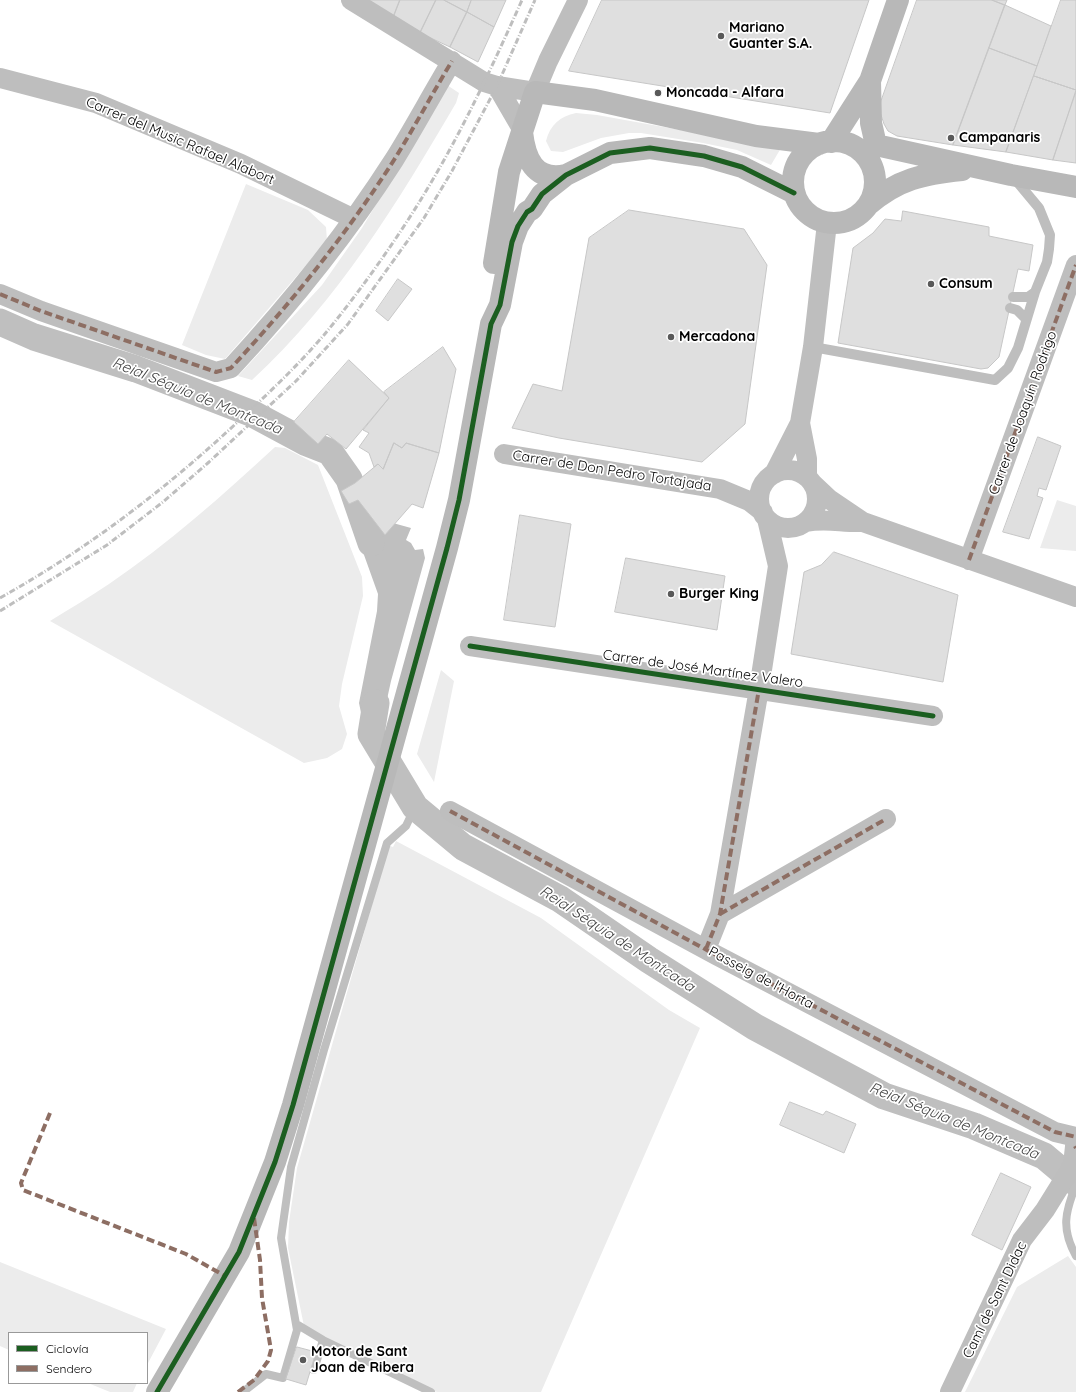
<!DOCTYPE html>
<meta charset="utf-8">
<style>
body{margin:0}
#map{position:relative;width:1076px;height:1392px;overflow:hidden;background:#fff;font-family:Quicksand,sans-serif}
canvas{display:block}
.legend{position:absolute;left:8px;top:1332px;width:140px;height:52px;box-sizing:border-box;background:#fff;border:1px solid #999;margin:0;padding:5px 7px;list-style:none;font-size:12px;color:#000}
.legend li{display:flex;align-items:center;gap:8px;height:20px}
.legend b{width:20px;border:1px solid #999}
</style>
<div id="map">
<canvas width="1076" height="1392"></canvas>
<ul class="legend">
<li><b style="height:5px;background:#1b5e20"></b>Ciclovía</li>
<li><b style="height:5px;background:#8d6e63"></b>Sendero</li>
</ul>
</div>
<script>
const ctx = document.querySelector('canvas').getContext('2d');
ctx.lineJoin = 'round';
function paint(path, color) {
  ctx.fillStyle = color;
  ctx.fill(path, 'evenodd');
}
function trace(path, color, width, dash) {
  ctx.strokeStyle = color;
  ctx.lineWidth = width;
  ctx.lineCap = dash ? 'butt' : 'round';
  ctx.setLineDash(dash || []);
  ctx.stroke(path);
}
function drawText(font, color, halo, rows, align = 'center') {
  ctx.font = font + ' Quicksand,sans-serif';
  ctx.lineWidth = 3.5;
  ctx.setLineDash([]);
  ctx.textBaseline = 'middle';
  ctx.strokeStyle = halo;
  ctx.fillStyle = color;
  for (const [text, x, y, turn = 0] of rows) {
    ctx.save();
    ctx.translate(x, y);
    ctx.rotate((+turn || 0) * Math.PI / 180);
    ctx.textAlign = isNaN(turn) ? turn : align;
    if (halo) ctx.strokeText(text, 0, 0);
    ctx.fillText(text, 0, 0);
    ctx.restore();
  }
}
const green = new Path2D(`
 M447 85 459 93 456 103C398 202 338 301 252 380L238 376 322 285 362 228Z
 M576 113 597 115 781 148 771 165 737 150 703 143 641 133H629L601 138 563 152 551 151 546 141C550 125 560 116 576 113Z
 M246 184 308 210 326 227 327 241 225 359 206 355 182 345Z
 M275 447 285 448 318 465 362 577 363 596 342 684 339 706 347 734 342 749 327 758 304 763 50 621C69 609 90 597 109 584 168 544 223 495 275 447Z
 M1057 500 1076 506V551L1040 548Z
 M441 670 454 681 434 782 417 754Z
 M396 841 541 918 669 1010 700 1028 541 1392H437L332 1342 304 1326 288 1248 289 1222 297 1168 387 852 390 846 393 847Z
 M1068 1256 1076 1267V1392H965L1017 1287Z
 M0 1262 166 1329 147 1365V1333H9V1350L0 1346Z
 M88 1383H137L133 1392H110Z`);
const water = new Path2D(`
 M358 508 364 515 411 528 406 540 411 543 415 550 423 549 425 558 391 681 384 713 376 728 378 732 370 745 366 737 359 703 377 611 378 594 349 513Z`);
const stream = new Path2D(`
 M1076 1185C1065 1212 1061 1229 1076 1256
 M298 1325 323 1340
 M311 1369 314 1370 323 1340 431 1392
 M243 1392 266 1374 283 1378 297 1330 281 1238 291 1167 324 1050 387 843 406 826 415 807`);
const canal = new Path2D(`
 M0 322 34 337 136 369 253 414 307 443 330 452 349 479 371 543
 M376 703 371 734 415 807 463 847 560 899 649 960 755 1027 884 1096 974 1126 1044 1156 1076 1183`);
const building = new Path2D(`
 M366 0H400L393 18Z
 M400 0H436L420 33 393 18Z
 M436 0H444L467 12 450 47 420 33Z
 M444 0H471L467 12Z
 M472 0H506L494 27 467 12Z
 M602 0H869L830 113 569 71Z
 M917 0H992L1005 5 953 145 897 136 888 131 884 124 880 112V104Z
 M992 0H1007L1005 5Z
 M1061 0H1076V90L1034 76Z
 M1005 5 1051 26 1037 66 989 48Z
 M467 12 494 27 478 62 450 47Z
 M989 48 1037 66 1006 152 953 145Z
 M1034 76 1076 90 1053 160 1006 152Z
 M1076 92V163L1053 160Z
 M629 210 744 229 767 265 745 424 702 462 559 438 512 428 533 384 562 391 589 238Z
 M903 211 989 227V236L1033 245 1029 271 1018 269 999 357 988 368 981 369 838 343 853 248 873 233 885 219 901 221Z
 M398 279 412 289 388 321 376 311Z
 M443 347 456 369 439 453 406 443 402 448 394 443 383 469 378 464 374 467 369 453 359 447 369 433 363 430 389 398 384 392Z
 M349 360 389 398 346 449 327 434 318 444 294 422Z
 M1038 437 1061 446 1046 490 1039 488 1037 496 1043 498 1029 539 1003 532Z
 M394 443 402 448 406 443 439 453 423 508 412 504 385 535 358 500 349 504 341 491 355 483 378 464 383 469Z
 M520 515 571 524 555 627 504 620Z
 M834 552 958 595 943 682 791 654 804 572 821 565Z
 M626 558 725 576 717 630 615 612Z
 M790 1102 823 1115 826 1111 856 1124 844 1153 780 1125Z
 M1001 1173 1031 1187 1002 1250 972 1235Z
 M297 1347 316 1352 306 1385 286 1379Z`);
const lane = new Path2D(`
 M1013 297H1028L1035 292
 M1010 308 1017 310 1026 319
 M813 347 995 380 1008 368 1018 348 1035 292 1047 262 1049 249 1050 235 1039 208 1014 178`);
const street = new Path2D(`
 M351 0 484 82 497 86 535 92 548 61 578 0
 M0 78 96 103 241 164 354 219
 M497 86 522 129
 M0 294 41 311 216 372 231 368C291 303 346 235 394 160 414 128 432 94 452 61
 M800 423 807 459V477
 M504 454 720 489 749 501 763 512
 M759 499a29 29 0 1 1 58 0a29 29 0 1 1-58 0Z
 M774 474 800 423 813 347 827 223
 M812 483 829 499 863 522 1076 597
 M806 522C826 518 843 523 863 522
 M969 560 1076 265
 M470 646 933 716
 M450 811 716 955 1055 1132 1076 1137
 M720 914 886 819
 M706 949 720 914 759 689 778 566 767 519
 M950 1392 1022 1240 1045 1210 1073 1165 1076 1137`);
const secondary = new Path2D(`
 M870 81 871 123 876 145 1011 175 1076 187
 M522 132C525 158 534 182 566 175
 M793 182a41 41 0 1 1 82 0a41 41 0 1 1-82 0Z
 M831 142 870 81 898 0
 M868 205C898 179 923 174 962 170
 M494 263 509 172 535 92 595 100 756 136 819 144
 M157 1392 239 1252 275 1162 293 1105 447 548 459 500 491 324 500 305 512 242 518 226 527 212 532 209 542 194 566 175 610 153 650 148 704 156 742 167 794 193`);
const rail = new Path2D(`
 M0 598C89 548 170 486 244 416 272 390 299 364 324 335 358 294 395 242 423 196 461 134 492 67 522 0
 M0 611 107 545 163 502 209 462 296 381 348 324 424 218 452 171 497 86 535 0`);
const quiet = new Path2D(`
 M0 294 41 311 216 372 231 368C291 303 346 235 394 160 414 128 432 94 452 61
 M969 560 1076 265
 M450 811 716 955 1055 1132 1076 1137
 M720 914 886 819
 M706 949 720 914 759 689
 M50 1113 21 1183 23 1190 186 1254 225 1276
 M1075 1146 1076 1148
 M238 1392 254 1380 268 1361 271 1350 262 1298 260 1260 254 1218`);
const cycleway = new Path2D(`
 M470 646 933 716
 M157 1392 239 1252 275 1162 293 1105 447 548 459 500 491 324 500 305 512 242 518 226 527 212 532 209 542 194 566 175 610 153 650 148 704 156 742 167 794 193`);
const markers = [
 [721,36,4,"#595959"],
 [658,93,4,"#595959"],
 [951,138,4,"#595959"],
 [931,284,4,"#595959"],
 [671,337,4,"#595959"],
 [671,594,4,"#595959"],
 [303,1360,4,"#595959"]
];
const poiNames = [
 ["Mariano",729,28],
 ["Guanter S.A.",729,44],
 ["Moncada - Alfara",666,93],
 ["Campanaris",959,138],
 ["Consum",939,284],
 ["Mercadona",679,337],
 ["Burger King",679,594],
 ["Motor de Sant",311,1352],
 ["Joan de Ribera",311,1368]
];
const streetNames = [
 ["Carrer del Music Rafael Alabort",180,141,23],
 ["Carrer de Joaquín Rodrigo",1023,413,-70],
 ["Carrer de Don Pedro Tortajada",612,471,9],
 ["Carrer de José Martínez Valero",703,669,8],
 ["Passeig de l'Horta",761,978,28],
 ["Camí de Sant Didac",995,1300,-64]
];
const waterNames = [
 ["Reial Séquia de Montcada",197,396,22],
 ["Reial Séquia de Montcada",617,939,33],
 ["Reial Séquia de Montcada",954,1121,22]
];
paint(green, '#ececec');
paint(water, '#bfbfbf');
trace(stream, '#bfbfbf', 8);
trace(canal, '#bfbfbf', 27);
paint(building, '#dfdfdf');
trace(building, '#c7c7c7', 1);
trace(lane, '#bebebe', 10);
trace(street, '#bebebe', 20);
trace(secondary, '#b8b8b8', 22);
trace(rail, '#bebebe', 3, [6, 2, 1, 2]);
trace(quiet, '#8d6e63', 4, [8, 4]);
trace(cycleway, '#1b5e20', 5);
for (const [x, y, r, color] of markers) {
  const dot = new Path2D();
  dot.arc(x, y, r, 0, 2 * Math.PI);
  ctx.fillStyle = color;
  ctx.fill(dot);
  trace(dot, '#fff', 1.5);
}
drawText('bold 14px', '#000', '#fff', poiNames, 'left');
drawText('14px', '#000', '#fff', streetNames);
drawText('italic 15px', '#444', '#fff', waterNames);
</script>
